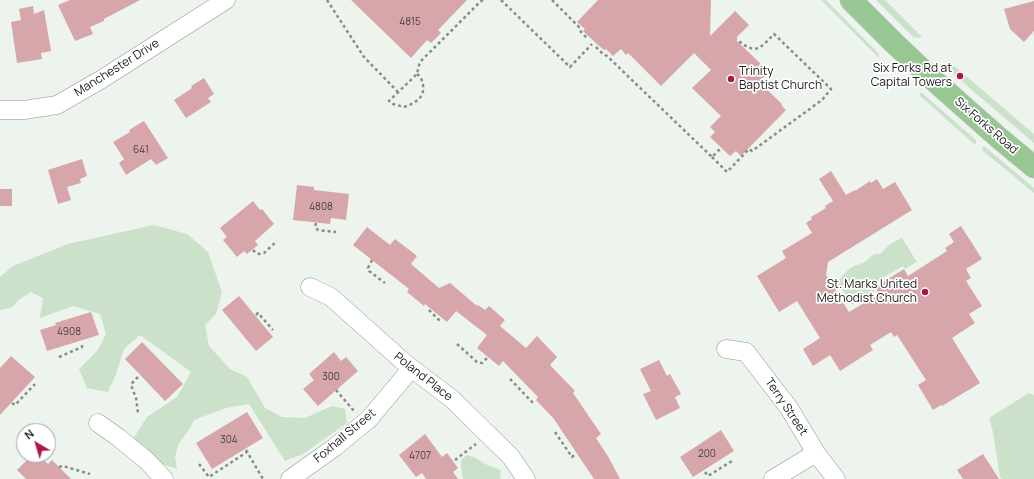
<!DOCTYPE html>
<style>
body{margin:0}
#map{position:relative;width:1034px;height:479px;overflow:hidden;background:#edf3ed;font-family:Manrope,sans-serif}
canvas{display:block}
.north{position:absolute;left:16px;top:423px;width:40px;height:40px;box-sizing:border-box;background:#fff;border:1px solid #a3a4a3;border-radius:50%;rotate:322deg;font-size:11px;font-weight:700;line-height:16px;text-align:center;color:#1a1c1a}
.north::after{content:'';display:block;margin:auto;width:14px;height:18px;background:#ac1845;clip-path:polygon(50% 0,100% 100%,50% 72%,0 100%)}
</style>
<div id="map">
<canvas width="1034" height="479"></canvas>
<div class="north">N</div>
</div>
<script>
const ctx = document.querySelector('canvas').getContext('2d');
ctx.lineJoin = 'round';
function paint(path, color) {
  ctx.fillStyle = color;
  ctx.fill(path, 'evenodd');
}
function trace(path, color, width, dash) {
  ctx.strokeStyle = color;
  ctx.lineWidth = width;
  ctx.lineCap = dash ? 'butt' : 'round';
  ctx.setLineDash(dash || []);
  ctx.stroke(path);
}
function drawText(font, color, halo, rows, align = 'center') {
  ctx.font = font + ' Manrope,sans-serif';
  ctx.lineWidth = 3.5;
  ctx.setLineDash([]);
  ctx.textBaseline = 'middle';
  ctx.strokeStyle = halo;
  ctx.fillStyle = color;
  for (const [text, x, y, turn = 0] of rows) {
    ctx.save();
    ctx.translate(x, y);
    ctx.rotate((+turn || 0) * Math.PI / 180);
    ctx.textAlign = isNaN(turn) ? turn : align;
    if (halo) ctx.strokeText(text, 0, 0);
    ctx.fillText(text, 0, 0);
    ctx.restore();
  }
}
const green = new Path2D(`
 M821 0H826L877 52 879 55V58Z
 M876 0H885L922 37 919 38 913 37Z
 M949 63H951L1034 134V143L945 67Z
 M921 92 976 140V144H974L919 95Z
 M984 146 1034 188V193L983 151 982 148Z
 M154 225 187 234 208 252 222 292 216 314 205 325 209 346 230 369 247 377 265 408 282 417 305 418 332 406 345 409 347 423 303 454 285 461 249 404 226 408 194 420 190 428 178 445 175 457 177 469 162 464 133 439 147 417 177 397 191 372 140 335 124 349 116 374 108 392 87 388 79 369 98 350 106 334 100 314 73 306 40 318 43 298 31 292 20 299 11 308 0 310V277L13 266 68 244Z
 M902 238 917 262 905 269 903 266 871 285 875 291 852 305 838 283C842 275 848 268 857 265 859 264 860 264 863 263 870 259 872 252 880 254L890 244Z
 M1029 393 1034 395V479H1002L1000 477 993 432 989 418Z
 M467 455 474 457 489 466 501 470 500 479H463L461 467V460Z`);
const building = new Path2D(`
 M70 0H140L104 19V21L90 27 93 34 75 41 58 5Z
 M351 0H467L438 30 441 33 431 43 427 40 411 58Z
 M598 0H711L710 36 735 11 749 25 735 39 763 66 762 67 768 72 759 82 782 104 781 105 786 110 741 156 736 151 730 156 710 137 715 132 710 127 721 116 692 88 711 70 694 53 661 86 628 53 626 55 621 49 613 56 606 49 604 50 598 45 583 31 585 29 577 22Z
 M1034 1V31L1024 42 1010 29 1004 9Z
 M33 6 34 14 44 10 51 51 41 53 42 59 17 63 11 22 21 20 19 9Z
 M204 78 214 94 208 98 211 102 186 118 174 100 192 88 191 86Z
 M144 121 168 158 156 165 151 159 126 175 119 163 124 159 113 142 130 132 129 130Z
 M82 159 87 176 80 179 81 183 67 187 71 200 58 204 48 170Z
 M831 171 846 195 855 190V191L870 181 871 183 877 179 883 189 895 182 912 210 828 262 826 275 849 312 879 294 875 287 904 269 908 276 947 251 945 248 954 242 949 234 961 226 982 259 966 269 971 278 966 281 982 306 969 314 975 323 952 338 980 383 942 406 941 405 933 410 918 385 926 380 897 335 894 337 891 332 870 345 873 350 840 371 830 355 813 366 803 349 820 338 797 301 779 312 757 276 786 258 782 251 812 233 806 223 812 219 811 217 826 208 825 206 833 201 819 179Z
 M297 185 314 187V190L349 194 346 220 331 218 330 224 293 220Z
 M0 189H12V206H0Z
 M253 201 260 210 262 209 274 224 255 241 258 245 247 254 244 251 237 257 223 240 227 237 220 228Z
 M367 227 390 245 395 239 417 256 411 264 439 288 450 283 477 306 478 305 485 310 489 306 505 320 500 326 526 348 537 336 557 357 550 365 575 391 573 393 601 434 596 438 609 458 620 479H594L554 419 536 400 538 397 503 361 499 366 477 348 487 335 456 311 447 322 425 304 424 306 407 292 409 289 353 245Z
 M239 296 273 337 256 351 222 310Z
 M91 312 99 335 47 351 40 330 56 325 55 323Z
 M142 342 183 384 165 401 125 359Z
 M334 352 341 361 346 357 358 371 318 406 303 389 314 380 309 374Z
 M11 356 35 377 0 415V368Z
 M659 360 667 376 670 374 681 394 675 397 680 408 656 420 643 394 651 391 640 369Z
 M247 412 263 438 212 469 196 443Z
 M721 430 734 451 693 477 680 457Z
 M425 434 442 457 447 453 458 468 453 472 458 479H426L422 473 416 477 399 455Z
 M983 454 999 479H963L957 470Z
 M32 455H38L48 464 52 460 71 479H26L17 470Z`);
const path = new Path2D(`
 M327 0 364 57 398 92
 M501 0 570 67 592 44
 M552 0 580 28 581 32 588 39
 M596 47 603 54 607 56 712 157 720 149
 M417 74C421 77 422 80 423 85 425 98 415 103 404 107L393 104 389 101 417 74 419 65 421 61 480 2 483 0
 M712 157 727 172 749 149 752 151 822 100 831 89 774 34C758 51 755 54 736 39
 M316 223 315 227 318 230 336 232
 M253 250 256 253 259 254 264 253 277 241
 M372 260 368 268 369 271 385 283
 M429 310 441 322
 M256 315 258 313 273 330
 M457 344 477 362 482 363 487 358
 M59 357 82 347V344
 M138 377 133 382 131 385 136 398 138 413
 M510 379 532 402 534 400
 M336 390 354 411
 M12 403 15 405 35 384
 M555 432 572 457 575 454
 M246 450 263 479
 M455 460 476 444
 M199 464 209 477 247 452
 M59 467 63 466 90 474
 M705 472 708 476 732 461`);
const minor = new Path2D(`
 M0 110H24L57 105 102 79 226 0
 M310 287 331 297 406 364 452 399 511 457 526 479
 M726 349 746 352 789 408 816 453 836 479
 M98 423 119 438 146 460 164 479
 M290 479 335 447 369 419 411 369
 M773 479 816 453`);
const primary = new Path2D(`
 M851 0 892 41 929 76 999 138 1034 167`);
const markers = [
 [960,76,4,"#ac1845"],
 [731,79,4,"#ac1845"],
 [925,292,4,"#ac1845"]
];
const numberNames = [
 ["4815",410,22],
 ["641",141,150],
 ["4808",321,207],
 ["4908",69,332],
 ["300",331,377],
 ["304",229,440],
 ["200",707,454],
 ["4707",420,456]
];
const streetNames = [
 ["Manchester Drive",117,68,-32],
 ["Six Forks Road",986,126,41],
 ["Poland Place",423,377,38],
 ["Terry Street",786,407,56],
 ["Foxhall Street",345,436,-40]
];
const poiNames = [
 ["Six Forks Rd at",952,69],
 ["Capital Towers",952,83],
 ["Trinity",739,72,"left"],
 ["Baptist Church",739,86,"left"],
 ["St. Marks United",917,285],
 ["Methodist Church",917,299]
];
paint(green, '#cce1c9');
paint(building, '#d7a6ab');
trace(minor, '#8f948e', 19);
trace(primary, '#cdcdcd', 23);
trace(path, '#898d89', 2.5, [3, 3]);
trace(minor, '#fff', 18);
trace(primary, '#99c794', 22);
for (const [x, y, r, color] of markers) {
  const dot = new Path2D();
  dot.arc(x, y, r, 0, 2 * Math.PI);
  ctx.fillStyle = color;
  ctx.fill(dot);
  trace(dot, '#fff', 1.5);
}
drawText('10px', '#493e3e', null, numberNames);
drawText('12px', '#1a1c1a', '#fff', streetNames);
drawText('12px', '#1a1c1a', '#fff', poiNames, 'right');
</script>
